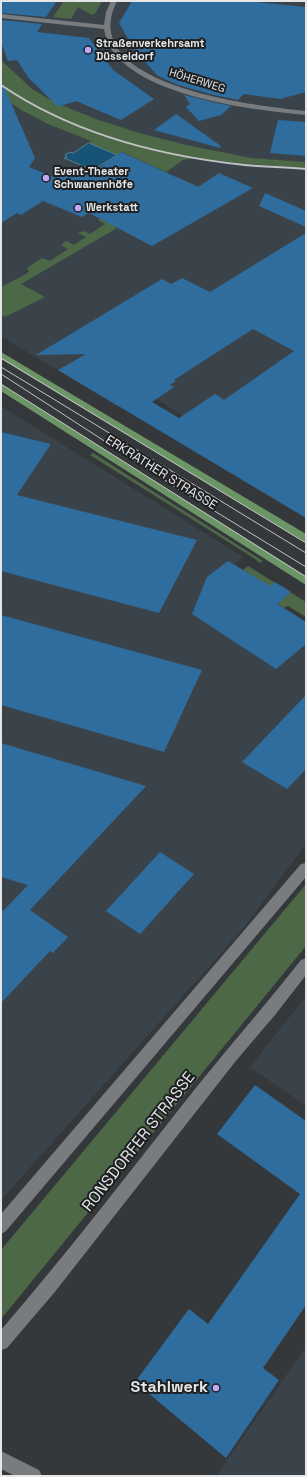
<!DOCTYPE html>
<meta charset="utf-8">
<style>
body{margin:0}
#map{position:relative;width:307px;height:1477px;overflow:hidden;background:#35383b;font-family:"Space Grotesk",sans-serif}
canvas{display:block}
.frame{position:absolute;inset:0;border:2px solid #e4e6e7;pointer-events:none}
</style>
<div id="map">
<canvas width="307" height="1477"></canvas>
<div class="frame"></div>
</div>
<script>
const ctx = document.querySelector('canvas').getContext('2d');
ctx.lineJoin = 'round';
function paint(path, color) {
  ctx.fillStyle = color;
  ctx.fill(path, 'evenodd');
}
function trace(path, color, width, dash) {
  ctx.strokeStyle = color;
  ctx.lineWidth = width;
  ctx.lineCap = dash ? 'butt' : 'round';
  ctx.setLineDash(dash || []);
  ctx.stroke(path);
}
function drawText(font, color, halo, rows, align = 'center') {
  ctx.font = font + ' "Space Grotesk",sans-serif';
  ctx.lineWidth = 4;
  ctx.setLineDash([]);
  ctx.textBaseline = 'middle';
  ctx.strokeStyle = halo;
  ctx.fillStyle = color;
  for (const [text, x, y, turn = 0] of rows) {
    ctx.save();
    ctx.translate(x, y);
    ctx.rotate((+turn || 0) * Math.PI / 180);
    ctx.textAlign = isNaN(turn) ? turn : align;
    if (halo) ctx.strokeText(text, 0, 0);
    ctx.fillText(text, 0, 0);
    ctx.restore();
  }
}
const built = new Path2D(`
 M1 1H306V446L235 449 141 389 115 405 1 336V97L23 111 48 124 92 141 1 86Z
 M1 406 243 557 235 564 262 581 255 587 306 622V843L246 925 1 1200Z
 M306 996V1106L250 1067Z
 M306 1347V1476H216Z`);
const green = new Path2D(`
 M64 1H102L96 12 92 15 78 7 71 19 53 17Z
 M1 60 32 89 54 102 96 119 139 133 186 145 251 158 306 162V168L236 163 194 158 183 160 166 172 122 152 117 155 89 143 91 141 48 124 23 111 1 97Z
 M179 178 199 187 115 227 117 228 21 284 45 297 5 317 1 315V287L26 274 29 271 27 268 42 258 50 261 68 249 61 245 66 241 74 245 86 237 78 233 83 231 90 234 105 224 98 220 102 217 147 199Z
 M93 453 263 561 260 563 252 557 90 455Z
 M248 566 306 602V617L288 606 284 608 252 587 260 580 243 570Z
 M306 884V946L1 1319V1250Z`);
const water = new Path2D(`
 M89 143 117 155 93 170 64 158 67 157 65 155 70 152 73 153Z`);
const building = new Path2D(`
 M1 1H57L46 17 1 13Z
 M132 1H245L306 7V92L280 99 244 94 238 100 214 95 178 85 158 76 135 51 119 23Z
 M1 20 42 24 37 32 89 38 113 70 154 99 121 120 76 101 58 107 28 77 17 60 8 61 1 42Z
 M1 80 35 158 29 167 56 178 71 168 89 175 121 152 198 187 219 173 253 188 152 246 89 213 82 217 43 201 21 215 17 213 1 223Z
 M184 95 221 104 231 106 221 115 199 121 186 107 190 104Z
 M176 114 221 146 220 148 154 130Z
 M278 120 306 122V156L270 153Z
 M265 193 306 211V227L259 206Z
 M306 233V518L58 370 86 354 36 355 162 279 171 284 182 278 210 292ZM253 329 294 351 224 400 215 394 179 418 152 402 174 387 170 385 176 381 174 380Z
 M1 432 51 444 17 495 197 540 159 613 1 571Z
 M228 561 270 586 275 582 291 592 277 604 306 622V644L276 669 192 614 207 577Z
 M1 615 202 670 164 752 1 705Z
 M306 695V769L287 789 242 762Z
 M1 743 146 786 30 910 68 937 53 953 50 951 1 1003V913L28 885 1 877Z
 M160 852 194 874 140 934 106 911Z
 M255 1085 306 1121V1305L263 1368 279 1380 226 1458 135 1382 189 1309 208 1324 300 1194 217 1134Z`);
const street = new Path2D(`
 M111 1H117C74 86 257 106 306 111V115C254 110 113 95 104 29L1 18V14L104 25 106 12Z
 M1 1451 39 1470 42 1476H15L1 1469Z`);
const secondary = new Path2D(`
 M306 863V877L6 1231 1 1234V1214L301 864Z
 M306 958V975L275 1015 235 1062 54 1293 7 1348 1 1350V1330C70 1250 134 1166 199 1084 233 1042 268 1002 301 960Z`);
const primary = new Path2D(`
 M1 352 306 534V543L1 359Z
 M1 384 306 576V585L1 391Z`);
const tram = new Path2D(`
 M1 358 306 543
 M1 367 306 553
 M1 374 177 488 306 567
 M1 384 306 577`);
const rail = new Path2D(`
 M1 85C73 134 158 156 245 165 265 167 286 167 306 169`);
const markers = [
 [88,50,4,"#bfa9f4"],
 [46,178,4,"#bfa9f4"],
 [78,208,4,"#bfa9f4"],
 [216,1388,4,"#bfa9f4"]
];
const farPoinames = [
 ["Straßenverkehrsamt",96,44],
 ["Düsseldorf",96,57],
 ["Event-Theater",54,172],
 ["Schwanenhöfe",54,185],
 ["Werkstatt",86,208]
];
const farStreetnames = [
 ["HÖHERWEG",197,81,17]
];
const streetNames = [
 ["ERKRATHER STRASSE",161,473,32]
];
const nearStreetnames = [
 ["RONSDORFER STRASSE",139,1142,-52]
];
const nearPoinames = [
 ["Stahlwerk",208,1388]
];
paint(built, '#3b434a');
paint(green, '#4d6847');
paint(water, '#175374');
trace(water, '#547f96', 1);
paint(building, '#2e6d9e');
paint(street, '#797c7f');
paint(secondary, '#797c7f');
paint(primary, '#6c9566');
trace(tram, '#c0c2c4', 1);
trace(rail, '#c0c2c4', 2);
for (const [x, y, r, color] of markers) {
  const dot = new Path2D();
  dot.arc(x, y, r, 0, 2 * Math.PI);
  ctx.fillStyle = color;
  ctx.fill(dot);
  trace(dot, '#1e1f21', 1.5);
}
drawText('bold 11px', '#e4e6e7', '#1e1f21', farPoinames, 'left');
drawText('11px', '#e4e6e7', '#1e1f21', farStreetnames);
drawText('13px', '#e4e6e7', '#1e1f21', streetNames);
drawText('16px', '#e4e6e7', '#1e1f21', nearStreetnames);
drawText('bold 16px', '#e4e6e7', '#1e1f21', nearPoinames, 'right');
</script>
